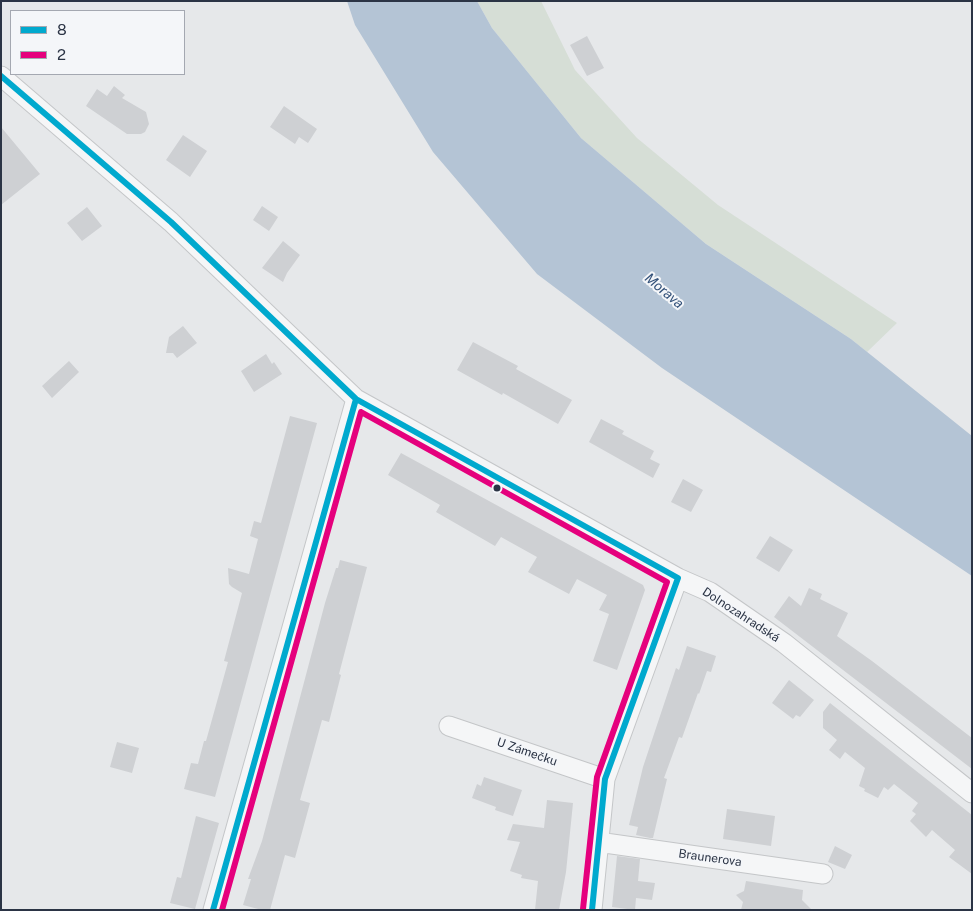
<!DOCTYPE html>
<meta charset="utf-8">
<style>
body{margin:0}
#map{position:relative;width:973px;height:911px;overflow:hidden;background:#e6e8ea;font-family:"Public Sans",sans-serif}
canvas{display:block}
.frame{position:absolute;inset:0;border:2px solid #2b3445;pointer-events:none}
.legend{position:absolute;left:10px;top:10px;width:175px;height:65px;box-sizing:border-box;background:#f4f6f9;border:1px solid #a4a8b1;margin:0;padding:6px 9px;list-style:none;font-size:15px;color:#2b3445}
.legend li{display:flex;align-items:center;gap:10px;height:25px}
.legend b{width:25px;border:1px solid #a4a8b1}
</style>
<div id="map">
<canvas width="973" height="911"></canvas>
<div class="frame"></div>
<ul class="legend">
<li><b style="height:6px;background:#00a9ce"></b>8</li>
<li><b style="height:6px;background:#e5007d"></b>2</li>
</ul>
</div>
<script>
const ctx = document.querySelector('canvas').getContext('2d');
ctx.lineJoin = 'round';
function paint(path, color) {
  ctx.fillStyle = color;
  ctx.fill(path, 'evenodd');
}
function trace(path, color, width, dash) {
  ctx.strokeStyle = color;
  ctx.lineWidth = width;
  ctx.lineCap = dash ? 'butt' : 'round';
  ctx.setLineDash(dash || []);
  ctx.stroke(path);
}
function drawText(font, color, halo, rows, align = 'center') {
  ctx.font = font + ' "Public Sans",sans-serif';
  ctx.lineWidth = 4;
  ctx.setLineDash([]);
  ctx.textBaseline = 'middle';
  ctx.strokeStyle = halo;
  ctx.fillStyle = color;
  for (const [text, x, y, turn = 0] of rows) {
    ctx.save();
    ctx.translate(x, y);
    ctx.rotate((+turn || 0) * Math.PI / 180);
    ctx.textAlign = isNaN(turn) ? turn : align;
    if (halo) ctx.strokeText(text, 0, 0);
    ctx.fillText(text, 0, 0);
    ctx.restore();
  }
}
const green = new Path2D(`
 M477 1H541L575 70 637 138 718 205 897 323 867 352 851 339 706 244 581 138 492 28Z`);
const water = new Path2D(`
 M347 1H477L492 28 581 138 706 244 851 339 972 436V576L662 368 537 274 433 152 355 25Z`);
const building = new Path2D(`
 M587 36 604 68 587 76 570 45Z
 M114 86 125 95 122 98 146 112 149 124 145 132 141 134H127L86 106 97 89 107 96Z
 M284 106 317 129 308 143 299 137 295 144 270 127Z
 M1 127 40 174 1 205Z
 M183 135 207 151 190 177 166 160Z
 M262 206 278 217 269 231 253 220Z
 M87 207 102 226 82 241 67 223Z
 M283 241 300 255 287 273 283 282 262 268Z
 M183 326 197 343 177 358 173 353H166L169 337Z
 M473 342 518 366 516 369 572 400 558 424 503 393 502 395 457 370Z
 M266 354 272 364 274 362 282 374 254 392 241 371Z
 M69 361 79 372 52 398 42 386Z
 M290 416 317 423 215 797 184 789 191 763 198 764 204 741H206L228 662 224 661 242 593 232 587 229 584 228 568 249 574 258 539 250 536 254 521 261 523Z
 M601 419 624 431 622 434 654 451 650 459 660 464 653 478 589 442Z
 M401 453 643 585 645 590 617 670 593 661 609 614 599 610 607 595 577 579 569 594 528 572 537 557 501 537 495 546 436 512 440 505 388 475Z
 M683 479 703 490 691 512 671 502Z
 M770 536 793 550 779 572 756 558Z
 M340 560 367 567 339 674 341 675 329 722 322 720 300 800 310 803 295 858 285 855 270 910H262L243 905 251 879H248L262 841 325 603 336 568H338Z
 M809 588 822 594 820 599 848 613 837 636 872 661 972 738V769L774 617 789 596 801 606Z
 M687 646 716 656 711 672 707 671 699 694 698 693 682 738 679 737 664 778 667 779 653 838H650L636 835 638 827 629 825 643 767 676 668 679 670Z
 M789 680 814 700 800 717 796 715 793 719 772 703Z
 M830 703 972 815V874L949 857 955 850 932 830 926 837 910 821 916 814 912 811 918 803 894 784 888 790 884 787 878 798 864 791 865 789 859 786 865 768 845 752 840 759 829 750 837 740 823 728V712Z
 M117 742 139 748 132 773 110 767Z
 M484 777 522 790 513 816 495 810 496 807 472 798 477 784 481 786Z
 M547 800 573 803 566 872 559 910H535L538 881 521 878 522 875 510 871 520 842 507 840 513 824 544 828Z
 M727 809 775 816 771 846 723 839Z
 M196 816 219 823 195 909 170 903 177 877 181 878Z
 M835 846 852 855 845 869 828 862Z
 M617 856 640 859 638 881 655 883 652 900 636 898 635 910 612 907Z
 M746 881 803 890 802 900 812 910H741L743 902 736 895 744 891Z`);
const minor = new Path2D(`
 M1 76 171 222 356 399 678 578 710 592 784 643 972 793
 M449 726 605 779
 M598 842 823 874
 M213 910 356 399
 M592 910 605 779 678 578`);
const bus1 = new Path2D(`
 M1 76 171 222 356 399 678 578 605 779 592 910
 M213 910 356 399`);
const bus2 = new Path2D(`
 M222 910 361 412 667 582 597 777 583 909`);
const markers = [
 [497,488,4.5,"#2b3445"]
];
const streetNames = [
 ["Dolnozahradská",741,615,33],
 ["U Zámečku",527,752,19],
 ["Braunerova",710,858,8]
];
const waterNames = [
 ["Morava",664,291,40]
];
paint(green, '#d6ded6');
paint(water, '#b4c4d5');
paint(building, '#ced0d3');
trace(minor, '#c4c6c8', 21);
trace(minor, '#f5f6f7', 19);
trace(bus1, '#00a9ce', 6);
trace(bus2, '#e5007d', 6);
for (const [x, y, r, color] of markers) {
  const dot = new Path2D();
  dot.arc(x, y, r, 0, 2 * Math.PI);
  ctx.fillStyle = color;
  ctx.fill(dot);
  trace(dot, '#f4f6f9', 2);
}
drawText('12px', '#2b3445', '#f4f6f9', streetNames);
drawText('italic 14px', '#34527a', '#f4f6f9', waterNames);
</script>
